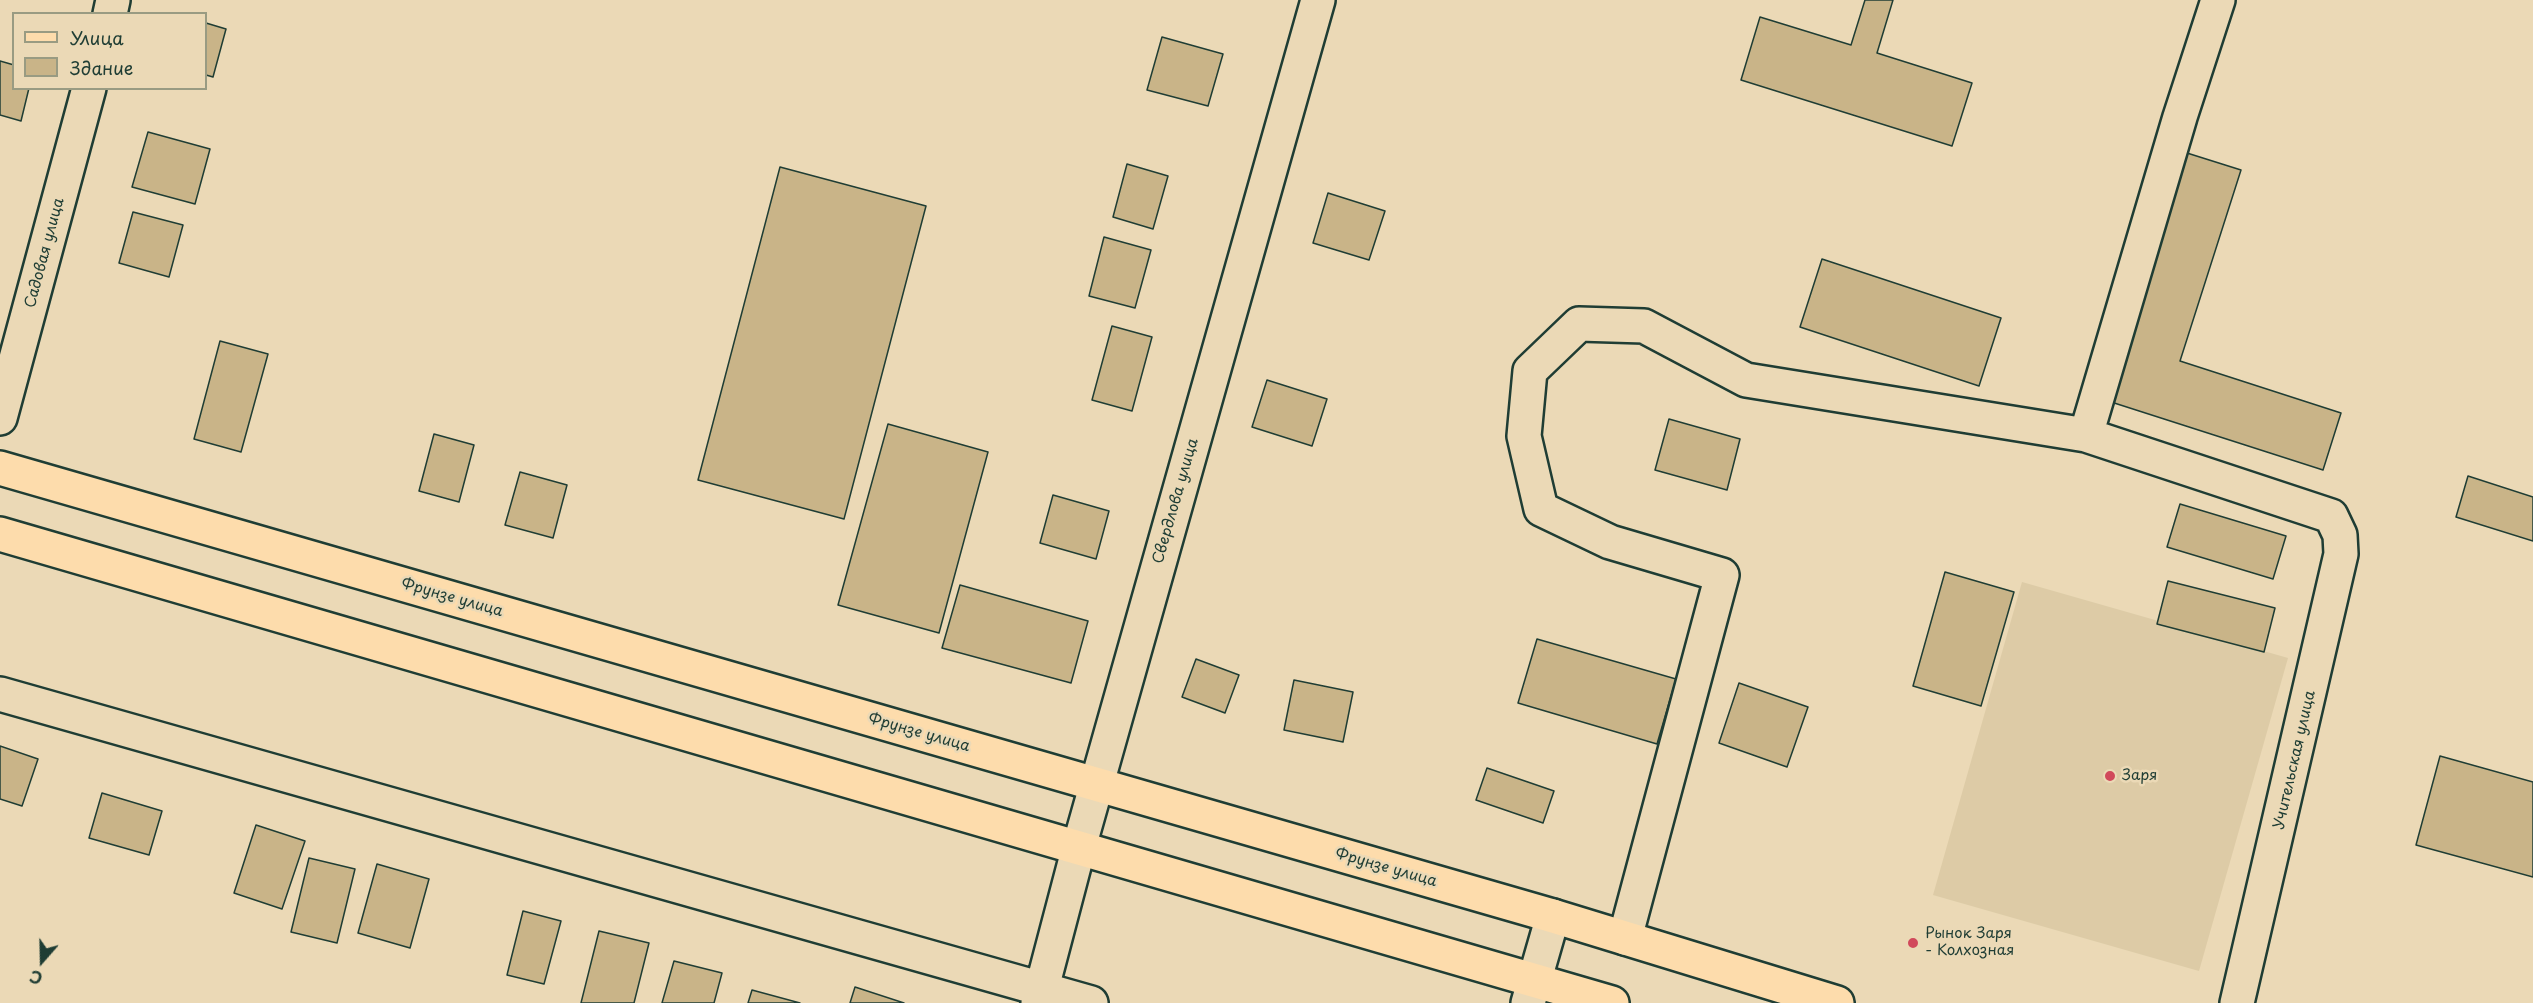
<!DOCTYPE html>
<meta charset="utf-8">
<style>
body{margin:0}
#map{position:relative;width:2533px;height:1003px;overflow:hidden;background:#ebd9b6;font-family:"Playpen Sans",sans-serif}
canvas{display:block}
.legend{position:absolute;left:12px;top:12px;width:195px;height:78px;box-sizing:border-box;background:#ebd9b6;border:2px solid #999b82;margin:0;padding:8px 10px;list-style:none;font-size:18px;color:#1f3d34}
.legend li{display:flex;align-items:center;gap:12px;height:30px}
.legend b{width:30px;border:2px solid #999b82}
.north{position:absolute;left:12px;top:931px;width:60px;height:60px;-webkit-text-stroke:4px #ebd9b6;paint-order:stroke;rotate:200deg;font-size:16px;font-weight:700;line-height:24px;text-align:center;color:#1f3d34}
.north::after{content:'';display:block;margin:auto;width:21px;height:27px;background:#1f3d34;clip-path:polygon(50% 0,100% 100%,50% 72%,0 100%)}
</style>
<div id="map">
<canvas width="2533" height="1003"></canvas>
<ul class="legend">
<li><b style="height:8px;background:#fddcac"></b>Улица</li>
<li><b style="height:16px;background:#c9b488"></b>Здание</li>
</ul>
<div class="north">С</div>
</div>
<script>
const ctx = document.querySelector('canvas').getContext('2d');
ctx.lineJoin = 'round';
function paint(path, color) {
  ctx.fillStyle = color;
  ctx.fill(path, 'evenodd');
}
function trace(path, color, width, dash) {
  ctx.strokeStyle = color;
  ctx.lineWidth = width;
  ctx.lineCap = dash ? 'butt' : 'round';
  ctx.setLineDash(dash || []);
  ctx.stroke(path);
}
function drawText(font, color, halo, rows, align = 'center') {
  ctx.font = font + ' "Playpen Sans",sans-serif';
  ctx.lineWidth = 5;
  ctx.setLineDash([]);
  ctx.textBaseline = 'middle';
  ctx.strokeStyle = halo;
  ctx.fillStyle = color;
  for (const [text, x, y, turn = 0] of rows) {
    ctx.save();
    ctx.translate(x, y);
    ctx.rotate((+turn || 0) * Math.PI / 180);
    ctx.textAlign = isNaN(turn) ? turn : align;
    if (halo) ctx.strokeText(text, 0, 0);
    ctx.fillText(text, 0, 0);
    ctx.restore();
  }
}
const built = new Path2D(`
 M2022 582 2288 658 2199 971 1933 895Z`);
const building = new Path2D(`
 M1865 0H1893L1877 53 1972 83 1952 146 1741 80 1760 17 1851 45Z
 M206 23 226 29 213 77 206 75Z
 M1162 37 1223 54 1208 106 1147 90Z
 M0 61 14 65V88H29L21 121 0 115Z
 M148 132 210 149 195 204 132 187Z
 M2187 153 2241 170 2180 361 2341 413 2323 470 2108 401Z
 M1127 164 1168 176 1153 229 1113 217Z
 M780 167 926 206 844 519 698 480Z
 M1328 193 1385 211 1369 260 1313 243Z
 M133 212 183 225 169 277 119 263Z
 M1104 237 1151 250 1135 308 1089 296Z
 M1822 259 2001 318 1979 386 1800 327Z
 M1112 326 1152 337 1132 411 1092 400Z
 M220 341 268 354 241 452 194 439Z
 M1267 380 1327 399 1312 446 1252 427Z
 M1669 419 1740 439 1727 490 1655 470Z
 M888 424 988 452 939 633 838 605Z
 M434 434 474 445 459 502 419 491Z
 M520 472 567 485 553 538 505 525Z
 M2468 476 2533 497V541L2456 517Z
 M1053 495 1109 511 1096 559 1040 543Z
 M2180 504 2286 536 2273 579 2167 547Z
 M1945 572 2014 592 1981 706 1913 686Z
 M2168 581 2275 608 2264 652 2157 624Z
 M960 585 1088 621 1071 683 942 648Z
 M1537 639 1676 679 1657 744 1518 703Z
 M1196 659 1239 675 1225 713 1182 697Z
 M1294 680 1353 692 1343 742 1284 730Z
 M1739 683 1808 707 1787 767 1719 743Z
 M0 746 38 759 22 806 0 799Z
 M2440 756 2533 782V877L2416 845Z
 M1487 768 1554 791 1543 823 1476 800Z
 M102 793 162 811 149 855 89 838Z
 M256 825 305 841 282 909 234 893Z
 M309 858 355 869 337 943 291 932Z
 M377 864 429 879 410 948 358 933Z
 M523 911 561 921 544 984 507 975Z
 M599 931 649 943 634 1003H581Z
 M674 961 722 973 714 1003H662Z
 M855 987 904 1003H850Z
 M752 990 800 1003H748Z`);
const minor = new Path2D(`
 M110 14 113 0
 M0 418 89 88
 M2086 435 2180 117 2218 0
 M0 694 1091 1003
 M1625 938 1722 575 1610 542 1541 509 1524 436 1530 371 1579 324 1644 326 1746 380 2086 435 2331 516 2340 535 2341 554 2237 1003
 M1038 1003 1079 847 1318 0
 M1528 1003 1553 916`);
const major = new Path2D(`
 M0 468 1553 916 1837 1003
 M0 534 1612 1003`);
const markers = [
 [2110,776,6,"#d1495b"],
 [1913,943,6,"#d1495b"]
];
const streetNames = [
 ["Садовая улица",45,253,-75],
 ["Свердлова улица",1176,501,-74],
 ["Фрунзе улица",452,598,16],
 ["Фрунзе улица",919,733,16],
 ["Учительская улица",2295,760,-77],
 ["Фрунзе улица",1386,868,16]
];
const poiNames = [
 ["Заря",2122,776],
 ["Рынок Заря",1925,934],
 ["- Колхозная",1925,951]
];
paint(built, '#ddcba6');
paint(building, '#c9b488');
trace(building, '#1f3d34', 1.5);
trace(minor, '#1f3d34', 38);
trace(major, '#1f3d34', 38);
trace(minor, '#ebd9b6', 33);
trace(major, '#fddcac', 33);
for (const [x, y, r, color] of markers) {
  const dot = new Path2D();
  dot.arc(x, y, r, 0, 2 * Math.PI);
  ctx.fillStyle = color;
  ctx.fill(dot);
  trace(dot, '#ebd9b6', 2);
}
drawText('15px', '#1f3d34', '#ebd9b6', streetNames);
drawText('15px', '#1f3d34', '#ebd9b6', poiNames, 'left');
</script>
